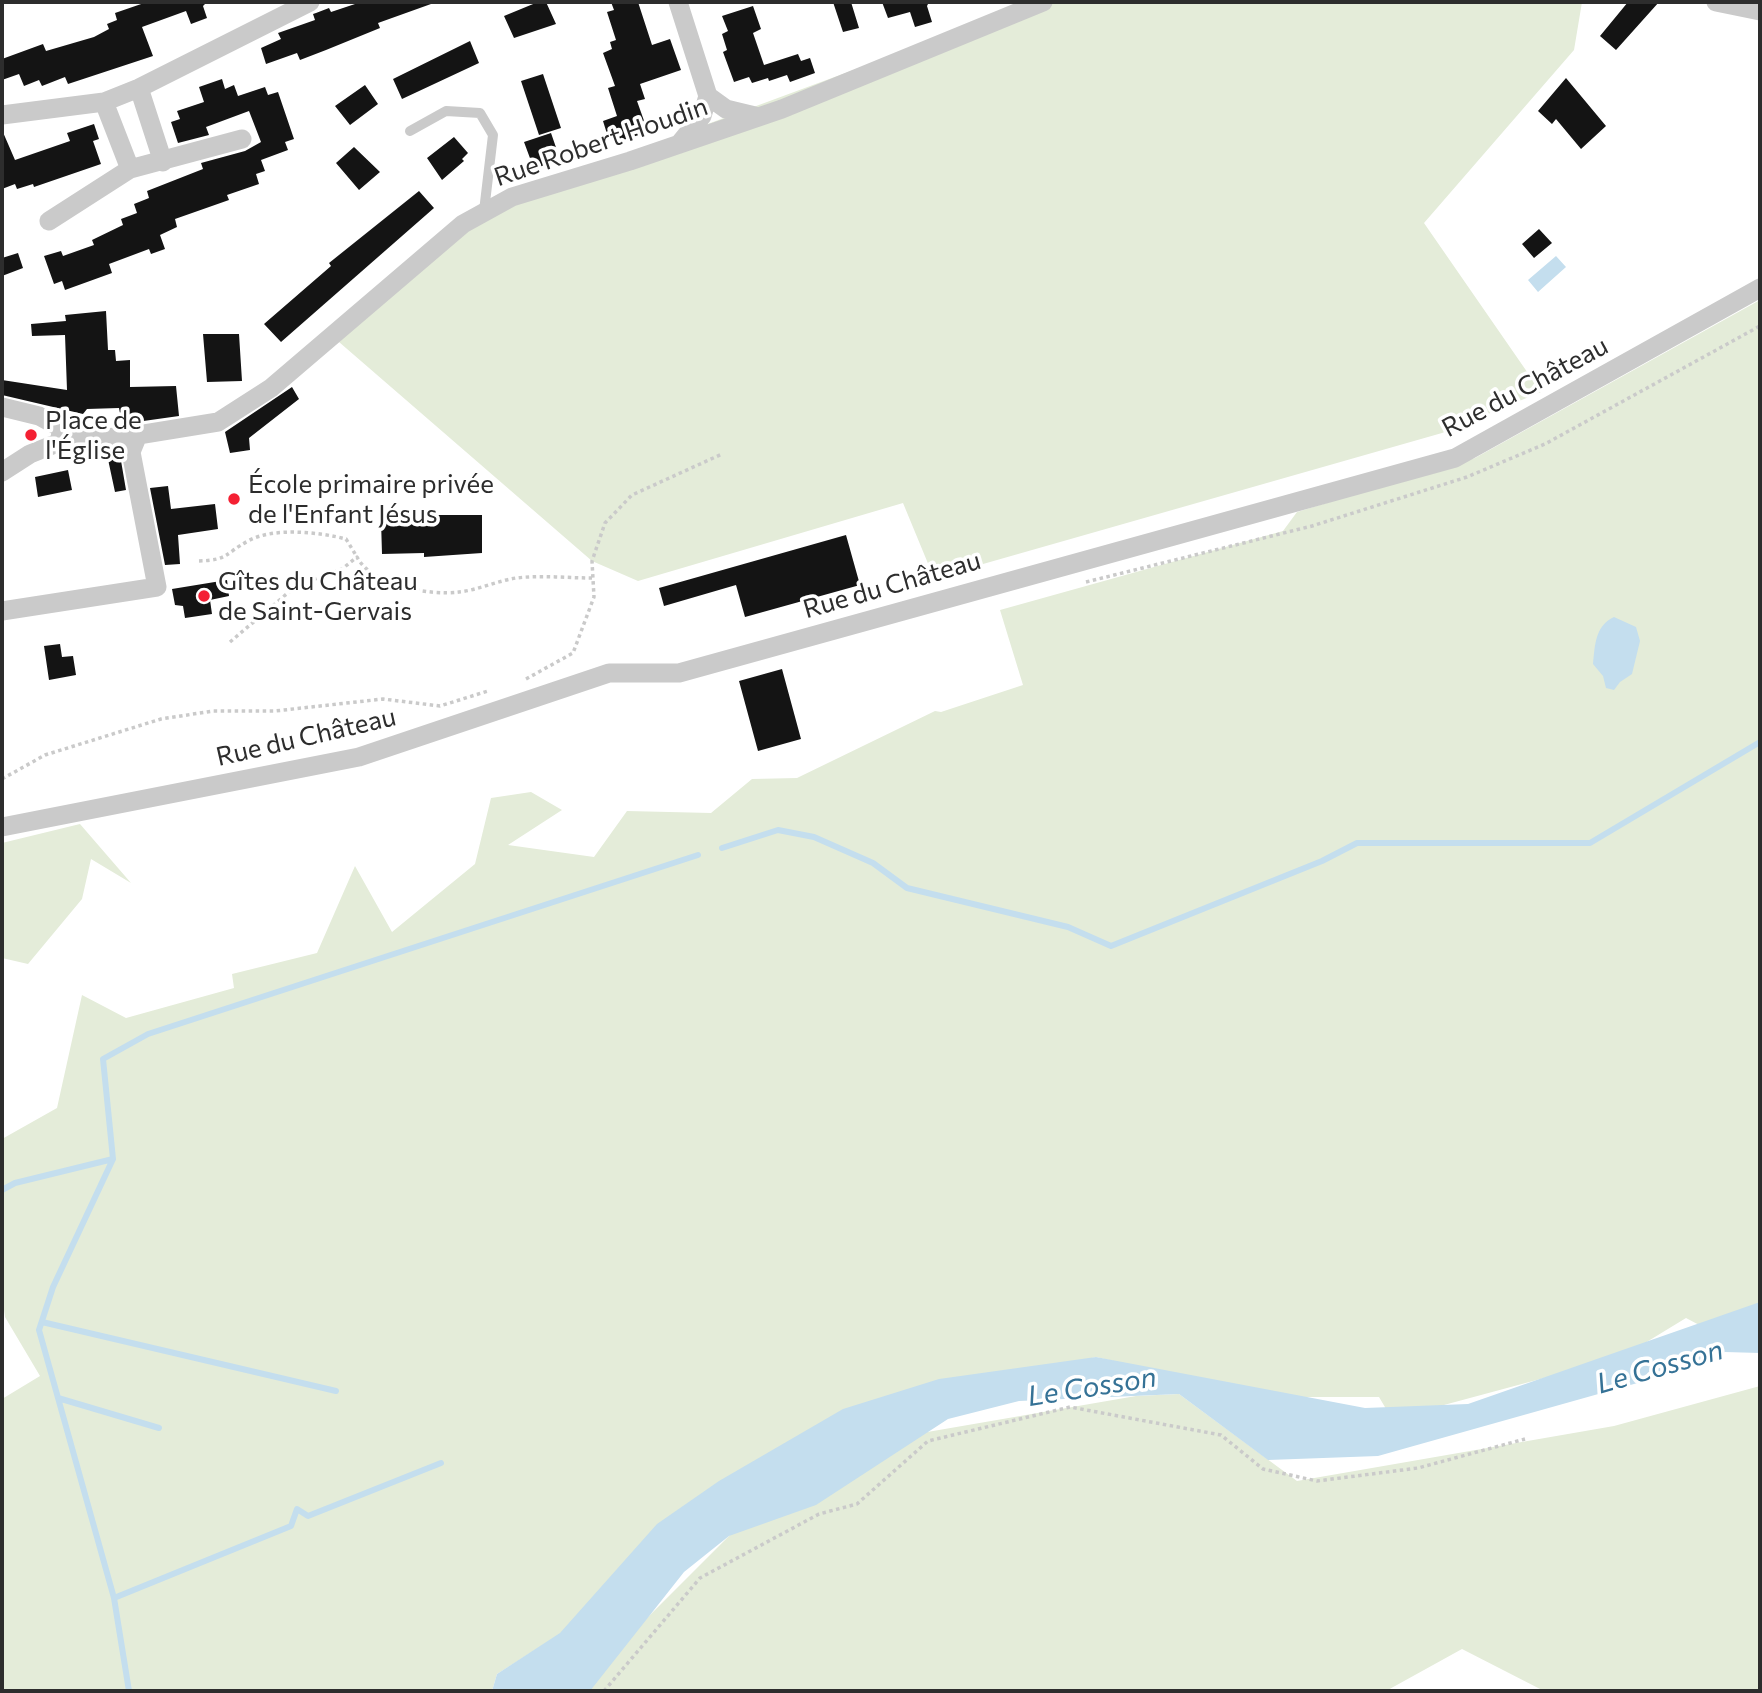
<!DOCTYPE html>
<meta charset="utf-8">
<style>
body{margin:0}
#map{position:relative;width:1762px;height:1693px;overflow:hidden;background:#fff;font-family:Commissioner,sans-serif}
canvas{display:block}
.frame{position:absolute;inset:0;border:4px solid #2d2d2d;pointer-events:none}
</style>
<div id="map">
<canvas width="1762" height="1693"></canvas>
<div class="frame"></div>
</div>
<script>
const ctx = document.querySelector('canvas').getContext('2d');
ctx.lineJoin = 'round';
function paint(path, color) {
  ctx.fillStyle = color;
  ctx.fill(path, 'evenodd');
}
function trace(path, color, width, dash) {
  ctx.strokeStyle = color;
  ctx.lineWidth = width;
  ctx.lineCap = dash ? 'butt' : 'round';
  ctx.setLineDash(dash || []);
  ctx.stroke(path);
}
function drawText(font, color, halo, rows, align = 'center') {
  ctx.font = font + ' Commissioner,sans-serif';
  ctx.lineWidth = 7;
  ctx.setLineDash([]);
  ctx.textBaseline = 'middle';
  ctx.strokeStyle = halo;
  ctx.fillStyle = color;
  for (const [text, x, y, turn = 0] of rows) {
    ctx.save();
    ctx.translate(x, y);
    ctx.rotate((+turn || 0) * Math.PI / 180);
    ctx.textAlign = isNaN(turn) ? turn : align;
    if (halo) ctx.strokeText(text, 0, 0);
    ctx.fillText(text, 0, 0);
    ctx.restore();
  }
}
const green = new Path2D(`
 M1037 2H1582L1574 50 1424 223 1541 392 1442 433 934 578 903 503 638 581 592 561 339 342 470 212Z
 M1760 300V1309L1703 1327 1686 1318 1622 1357 1392 1419 1379 1397H1273L1096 1357 944 1391 497 1674 492 1691H2V1399L40 1376 5 1317 2 1295V1139L57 1108 82 995 126 1018 234 988 232 974 317 953 355 866 392 932 475 864 491 798 531 792 562 810 508 845 594 857 627 811 711 813 752 779 797 778 935 711 941 712 1023 685 1000 610 1283 531 1297 512 1475 458Z
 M80 824 131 883 91 859 82 899 28 964 2 958V843Z
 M1760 1386V1691H1544L1462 1649 1386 1691H574L729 1536 881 1440 1136 1396 1179 1394 1297 1481 1614 1426Z`);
const water = new Path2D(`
 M1556 256 1566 267 1538 292 1528 280Z
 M1614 617 1636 627 1640 641 1632 674 1620 682 1614 690 1606 688 1603 676 1593 664C1595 645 1595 626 1614 617Z
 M1760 1302V1353L1725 1352 1641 1382 1378 1456 1268 1460 1179 1394 1019 1401 948 1419 816 1505 729 1536 684 1572 590 1691H492L497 1674 560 1633 657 1524 719 1481 843 1409 939 1379 1096 1357 1365 1408 1468 1404Z`);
const stream = new Path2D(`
 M722 848 778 830 814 837 873 863 907 888 1068 927 1111 946 1322 861 1357 843H1590L1760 742
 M2 1190 15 1183 113 1159
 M42 1322 336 1391
 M58 1398 159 1428
 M114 1598 291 1526 297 1509 308 1516 441 1463
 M129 1691 114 1598 39 1330 53 1287 113 1159 103 1059 148 1034 698 855`);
const building = new Path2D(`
 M147 2H207L203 6 207 18 191 24 186 11 142 27 153 56 68 84 65 77 42 86 39 80 24 86 19 74 2 80V59L43 44 46 51 94 37 109 29 107 24 117 20 115 13Z
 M361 2 431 4 378 23 380 28 326 50 300 60 297 53 266 64 261 48 281 39 278 33 315 20 313 14 316 13 329 8 331 12Z
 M538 2H546L556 24 514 38 504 16Z
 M611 2H638L652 45 670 39 681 70 640 84 645 99 637 101 648 132 620 141 617 133 608 137 603 121 617 116 608 88 615 86 603 53 612 49 610 42 616 40 607 12 614 10Z
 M833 2H851L859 28 843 32Z
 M882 2H929L927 6 932 22 915 27 910 12 888 18Z
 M1628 2H1659L1616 50 1600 36Z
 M753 6 761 29 753 33 764 65 798 54 801 61 810 58 815 73 790 82 787 75 769 81 768 78 752 83 749 77 734 82 723 52 727 50 722 34 728 31 722 16Z
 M470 41 479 63 402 99 393 79Z
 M543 74 561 128 539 135 521 81Z
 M1566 78 1606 126 1581 149 1556 119 1552 124 1538 111Z
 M222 79 225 89 234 85 238 96 265 87 268 95 278 92 294 139 285 142 288 150 261 160 265 171 256 174 259 184 227 195 229 200 175 219 177 227 160 235 165 249 151 254 149 249 109 264 112 273 65 290 62 281 54 284 44 256 61 251 63 256 94 245 92 240 123 225 121 219 137 213 134 204 149 198 147 191 203 169 201 163 245 151 261 142 249 111 206 127 209 135 178 143 171 122 180 119 177 111 204 102 199 87Z
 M365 85 378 104 350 125 335 106Z
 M94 124 99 139 93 141 101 164 34 187 33 184 17 189 15 184 2 189V130L15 160 70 141 67 133Z
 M551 133 560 159 534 169 524 142Z
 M454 137 468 153 462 159 464 161 442 180 427 158Z
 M354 147 380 172 359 190 336 163Z
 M419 191 434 208 281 342 264 324 331 266 329 263Z
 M1539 229 1552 243 1534 258 1522 244Z
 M18 253 23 268 2 276V258Z
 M106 311 108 350H115L116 361 130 360V387L176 386 179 416 122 424 119 408 87 409 83 414 2 395V380L67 390 65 335 32 336 31 324 66 321 65 315Z
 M203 334H239L242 381 207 382Z
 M292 387 299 399 249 438 250 450 230 453 225 432Z
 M119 449 126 490 115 492 106 450Z
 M68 470 72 490 38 497 35 477Z
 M168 486 171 509 215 504 218 529 178 535 180 564 165 565 150 488Z
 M405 515H482V553L424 557V553L382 554 381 520H404Z
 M846 535 860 585 745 617 736 585 664 606 659 588Z
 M227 580 229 596 210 600 212 614 185 618 183 606 175 605 172 589Z
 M60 644 62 657 73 656 76 675 49 680 44 646Z
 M782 669 801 739 758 751 739 681Z`);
const path = new Path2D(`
 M199 561C229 560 224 554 248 541 273 527 319 532 346 539L357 557
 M1086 582 1312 526 1467 477 1545 444 1760 326
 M230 642 296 586 342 569 357 557C371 585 430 596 459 592 478 590 497 581 516 578 541 575 567 578 592 578
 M526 679 573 653 594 597 592 561 605 523 632 495 722 454
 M2 779 45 755 161 719 213 711H275L383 699 440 706 488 691
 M604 1691 700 1578 819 1514 857 1504 928 1441 1070 1407 1221 1435 1263 1469 1317 1481 1418 1468 1525 1439`);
const service = new Path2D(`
 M410 131 446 111 480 113 493 135 484 211`);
const minor = new Path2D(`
 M678 2 708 96 726 109 755 116
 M1716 2 1760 11
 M139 88 163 162
 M2 115 104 102 139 88 310 2
 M680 143 702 116 708 96
 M130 169 242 139
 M49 221 130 169 104 102
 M2 407 39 416 61 428 60 442
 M2 472 30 454 60 442 138 435 218 422 271 388 463 224 512 197 630 161 782 109 1043 2
 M2 611 157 587 131 452 138 435
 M2 827 359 757 609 673H679L1455 458 1760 288`);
const markers = [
 [31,435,7,"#f42033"],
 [234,499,7,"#f42033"],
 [204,596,7,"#f42033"]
];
const streetNames = [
 ["Rue Robert Houdin",601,142,-19],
 ["Rue du Château",1525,387,-28],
 ["Rue du Château",892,585,-16],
 ["Rue du Château",306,737,-13]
];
const poiNames = [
 ["Place de",45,420],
 ["l'Église",45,450],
 ["École primaire privée",248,484],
 ["de l'Enfant Jésus",248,514],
 ["Gîtes du Château",218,581],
 ["de Saint-Gervais",218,611]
];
const waterNames = [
 ["Le Cosson",1660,1367,-16],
 ["Le Cosson",1092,1387,-9]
];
paint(green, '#e4ecd9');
paint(water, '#c4deee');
trace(stream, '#c4deee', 6);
paint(building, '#141414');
trace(path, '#cacaca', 3.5, [3.5, 3.5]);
trace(service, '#cacaca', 10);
trace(minor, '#cacaca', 19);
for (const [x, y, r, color] of markers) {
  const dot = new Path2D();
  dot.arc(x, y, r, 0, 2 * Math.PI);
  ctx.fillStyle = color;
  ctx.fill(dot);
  trace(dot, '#fff', 2.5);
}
drawText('26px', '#2d2d2d', '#fff', streetNames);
drawText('26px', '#2d2d2d', '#fff', poiNames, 'left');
drawText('italic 28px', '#357296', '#fff', waterNames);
</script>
